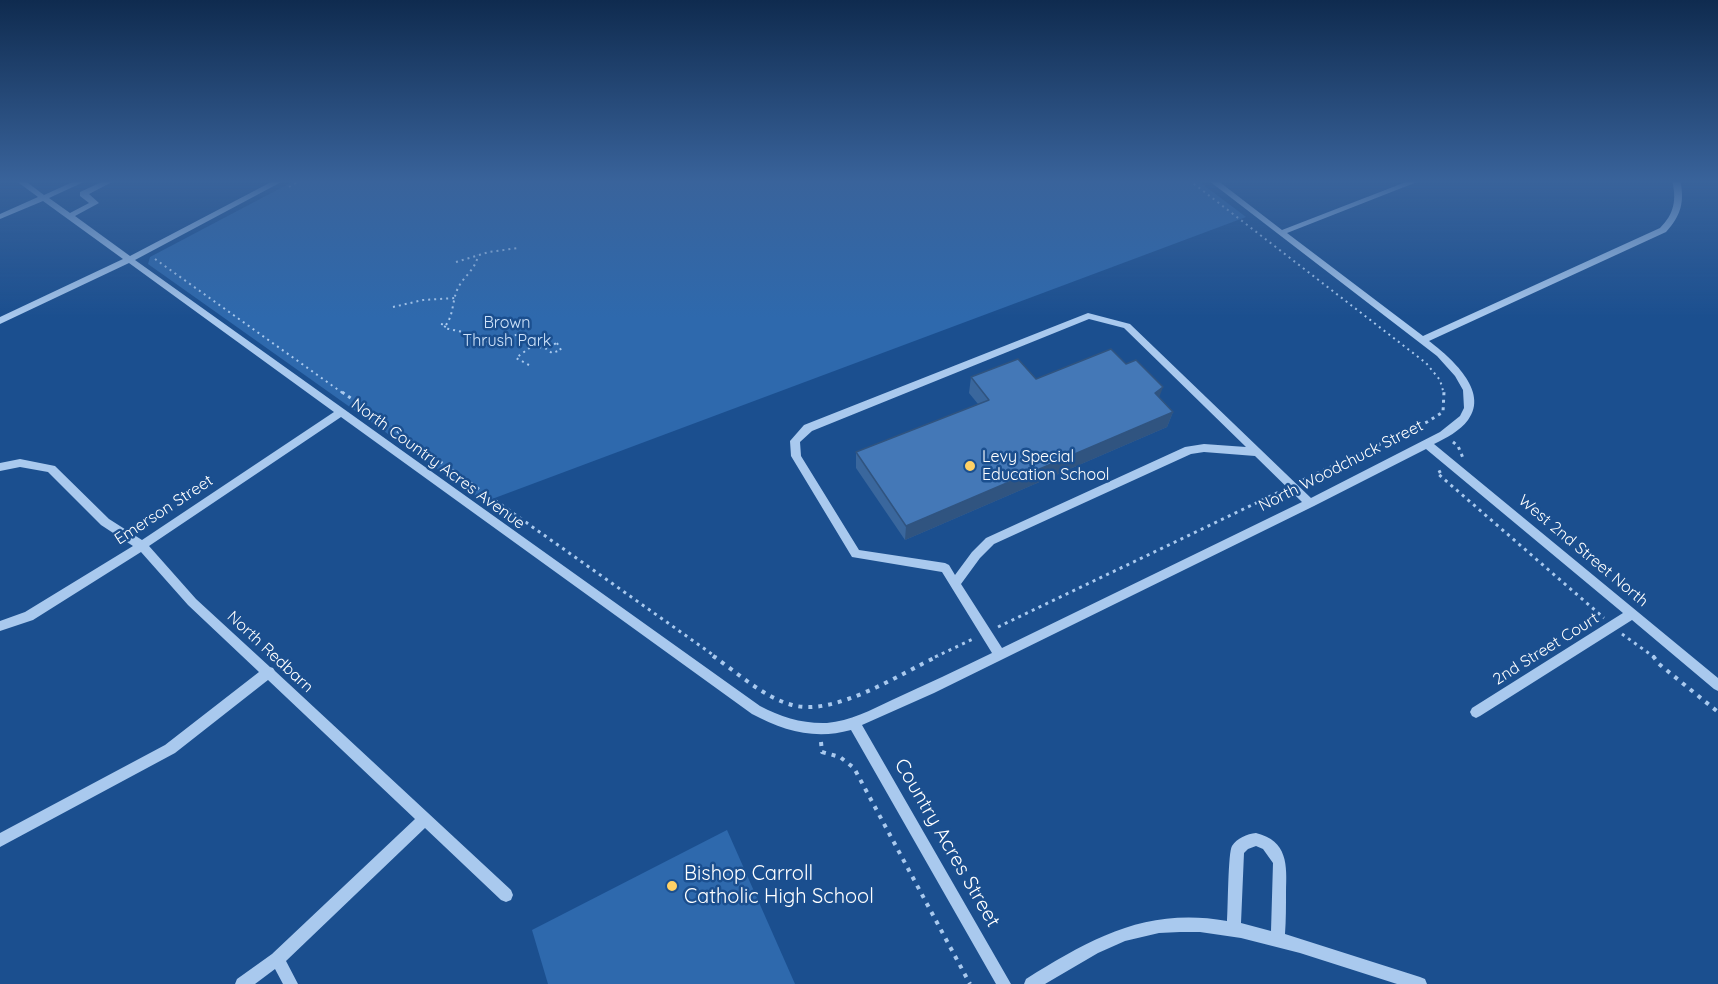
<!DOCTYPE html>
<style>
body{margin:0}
canvas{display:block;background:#1b4f8f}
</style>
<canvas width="1718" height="984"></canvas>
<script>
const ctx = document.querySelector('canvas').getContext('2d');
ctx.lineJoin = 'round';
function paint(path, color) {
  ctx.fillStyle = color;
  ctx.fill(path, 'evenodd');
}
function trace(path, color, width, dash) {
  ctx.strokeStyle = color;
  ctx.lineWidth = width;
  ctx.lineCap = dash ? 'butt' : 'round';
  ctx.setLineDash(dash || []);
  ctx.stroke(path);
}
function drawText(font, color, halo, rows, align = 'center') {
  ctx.font = font + ' Quicksand,sans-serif';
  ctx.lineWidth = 5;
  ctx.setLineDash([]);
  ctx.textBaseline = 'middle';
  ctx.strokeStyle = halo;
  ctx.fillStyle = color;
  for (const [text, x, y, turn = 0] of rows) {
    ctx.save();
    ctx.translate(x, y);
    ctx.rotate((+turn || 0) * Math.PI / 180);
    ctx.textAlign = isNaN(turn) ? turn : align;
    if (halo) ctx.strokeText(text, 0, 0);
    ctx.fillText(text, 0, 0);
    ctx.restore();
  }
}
const green = new Path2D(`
 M296 180H1197L1246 217 484 502 148 264 150 257Z
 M727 830 795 984H548L532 930Z`);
const pathFar2 = new Path2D(`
 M1189 180 1426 363 1440 380 1444 394
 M289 187 301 180
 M155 259 344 394
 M456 262 489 252 518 248
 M393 307 423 300 455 298
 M441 324 446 325 444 328 463 332 480 343 525 333 532 340V346
 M446 325C454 314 452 300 458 288 464 276 476 269 478 255
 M557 343 561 350 552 353 545 348Z
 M529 365 516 358 532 346 545 348`);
const pathFar1 = new Path2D(`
 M342 392 716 657
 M1453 442 1458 446 1463 458
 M1441 471 1437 473 1604 618
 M1303 480 1427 422 1443 412 1444 392
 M998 627 1281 491
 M1622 634 1654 657
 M935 657 975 638`);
const path = new Path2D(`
 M713 656C738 673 763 697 792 705 834 717 900 674 938 656
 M1653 656 1659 664 1718 712
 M821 742 822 752 840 757 854 768 970 984`);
const minor = new Path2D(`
 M15 180H24L44 195 77 180H88L49 198 70 213 89 203 80 196V192L106 180H116L89 194 99 203 75 216 130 256 275 180H285L135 260 760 706C781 717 803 724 827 723 850 721 871 710 892 700 925 685 959 669 992 653L942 572 852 557 791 456 790 441 804 425 1088 313 1130 324 1311 498 1440 432 1460 416 1464 408 1463 390 1455 376 1437 356 1208 180H1217L1282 230 1411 180H1422L1287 233 1423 336 1660 228C1674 214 1677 200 1672 180H1680C1685 201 1681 216 1666 232L1429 341C1450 357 1490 391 1468 420 1460 431 1446 438 1434 444L1718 678V691L1714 689 1632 620 1480 716 1476 718 1472 716 1470 712 1472 708 1623 613 1426 449 1314 506 934 693 862 725 1011 984H996L851 730C815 740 784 731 752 714L341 417 149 546 196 599 270 667 273 668 275 671 511 890 513 895 511 900 506 902 501 900 425 828 286 961 298 984H283L275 969 255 984H235L237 979 272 954 415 819 268 680 175 753 0 847V833L165 745 259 672 188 605 141 552 33 620 0 631V621L25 612 133 546 101 525 48 472 20 467 0 471V463L20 459 55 466 109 519 142 540 334 412 129 263 0 324V317L123 259 43 201 0 219V214L38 197ZM1089 319 1124 328 1246 447 1204 444 1185 447 986 538 972 552 955 575 949 565 945 563 859 550 801 456 800 442 812 431ZM1204 452 1255 456 1302 502 1002 648 961 584 980 558 994 544 1191 454Z
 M1256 833C1288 841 1287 865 1286 892 1286 906 1286 920 1285 934L1420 977 1425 979 1427 984H1397L1300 953 1241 938 1200 932H1180L1159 933 1125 941 1098 953 1045 984H1024L1026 979C1092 938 1146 907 1227 921 1228 909 1228 852 1232 846 1237 838 1247 834 1256 833ZM1256 846 1263 849 1273 863 1271 931 1241 923 1244 853 1248 849Z`);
const wall = new Path2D(`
 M971 377 1036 379 1159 398 1173 412 1167 427 905 540 856 468V452L978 404 969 393Z`);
const shadedWall = new Path2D(`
 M1163 387 1157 403 1155 393Z
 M1173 412 1167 427 905 540 906 526Z`);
const building = new Path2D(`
 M1111 349 1126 364 1136 360 1163 387 1155 393 1173 412 906 526 856 452 989 400 971 377 1018 359 1036 379Z`);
const markers = [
 [970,466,6,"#ffd166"],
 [672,886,6,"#ffd166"]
];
const parkNames = [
 ["Brown",507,323],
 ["Thrush Park",507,341]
];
const poiNames = [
 ["Levy Special",982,457],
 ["Education School",982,475]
];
const streetNames = [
 ["North Country Acres Avenue",438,464,36],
 ["North Woodchuck Street",1341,466,-27],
 ["Emerson Street",164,510,-33],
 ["West 2nd Street North",1583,551,40],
 ["2nd Street Court",1546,649,-32],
 ["North Redbarn",270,652,43]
];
const nearStreetnames = [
 ["Country Acres Street",947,843,60]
];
const nearPoinames = [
 ["Bishop Carroll",684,874],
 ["Catholic High School",684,897]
];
paint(green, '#2e69ad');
trace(pathFar2, '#a9c9ee', 2, [2, 4]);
trace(pathFar1, '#a9c9ee', 3, [3, 4.5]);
trace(path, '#a9c9ee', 4, [4, 6]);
paint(minor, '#a9c9ee');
paint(wall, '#3a679d');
paint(shadedWall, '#305480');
paint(building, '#4478b7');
trace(building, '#305480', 1.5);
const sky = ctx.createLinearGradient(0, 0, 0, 318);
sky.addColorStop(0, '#0f2b4f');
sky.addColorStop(0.57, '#39639b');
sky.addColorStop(1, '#39639b00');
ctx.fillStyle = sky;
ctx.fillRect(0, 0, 1718, 318);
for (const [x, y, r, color] of markers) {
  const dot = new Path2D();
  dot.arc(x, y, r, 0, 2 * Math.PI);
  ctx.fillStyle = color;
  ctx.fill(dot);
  trace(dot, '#1b4f8f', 2);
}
drawText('16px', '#cfe3fa', '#1b4f8f', parkNames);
drawText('16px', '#fff', '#1b4f8f', poiNames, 'left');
drawText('16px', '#fff', '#1b4f8f', streetNames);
drawText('20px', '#fff', '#1b4f8f', nearStreetnames);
drawText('20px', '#fff', '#1b4f8f', nearPoinames, 'left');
</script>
